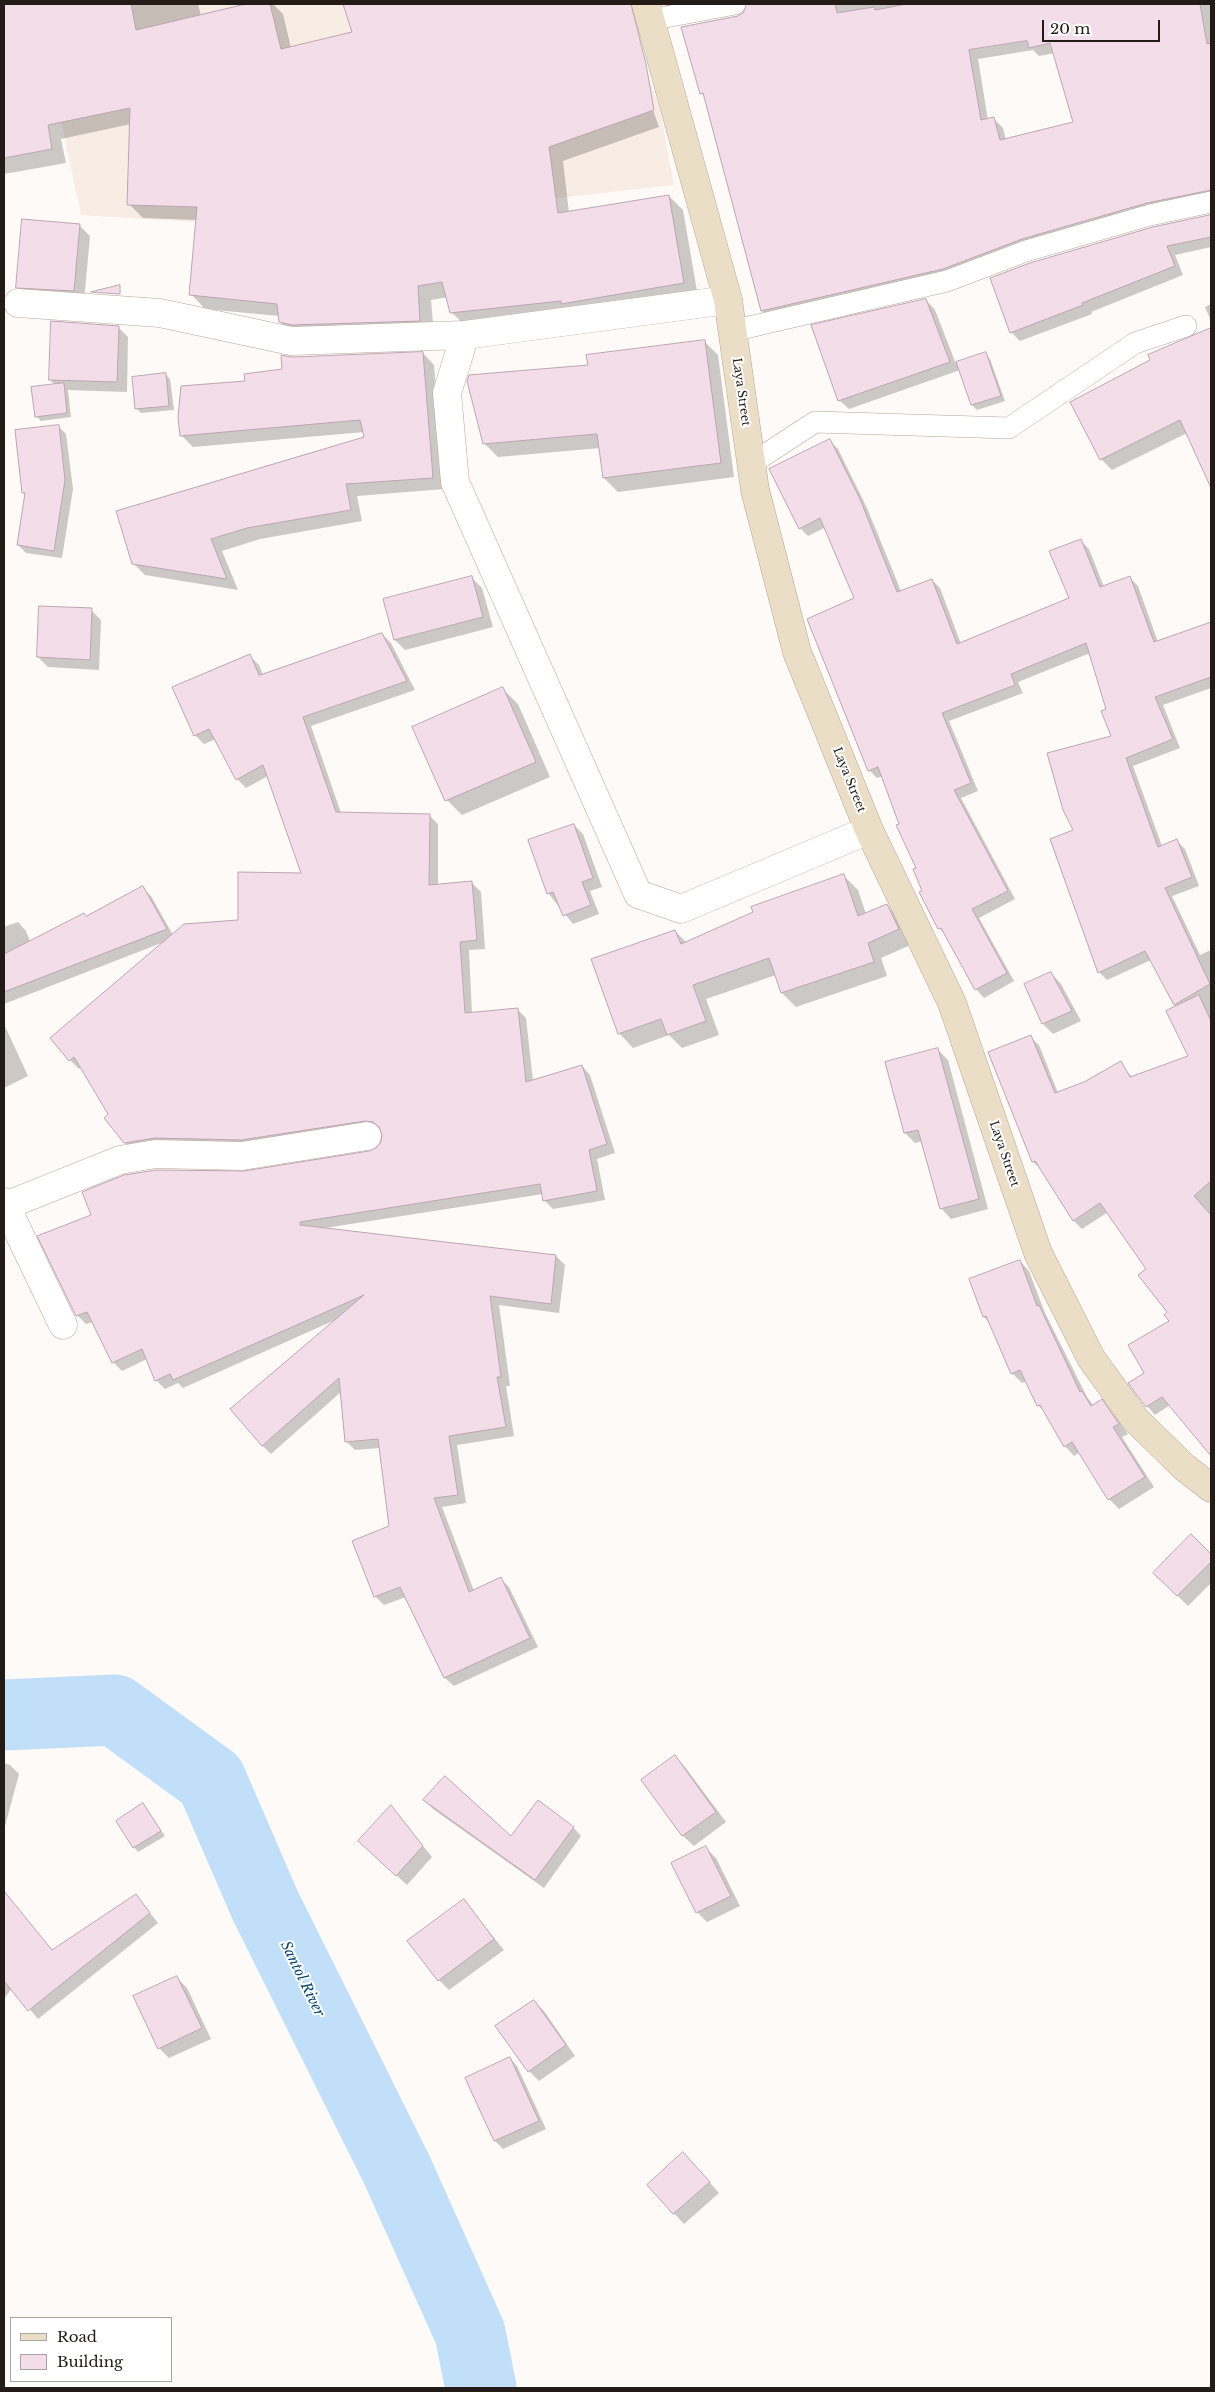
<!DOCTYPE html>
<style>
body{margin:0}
#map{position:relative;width:1215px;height:2392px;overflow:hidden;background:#fefaf7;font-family:"Libre Baskerville",serif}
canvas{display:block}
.frame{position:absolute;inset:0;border:5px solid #221b16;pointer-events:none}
.legend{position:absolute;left:10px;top:2317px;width:162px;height:65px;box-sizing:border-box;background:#fff;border:1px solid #a7a4a2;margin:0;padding:6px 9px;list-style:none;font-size:15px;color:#221b16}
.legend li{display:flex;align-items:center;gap:10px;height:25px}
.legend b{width:25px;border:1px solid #a7a4a2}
.scale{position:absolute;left:1042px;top:20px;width:118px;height:22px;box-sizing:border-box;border:2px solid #221b16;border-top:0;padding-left:6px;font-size:15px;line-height:18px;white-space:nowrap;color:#221b16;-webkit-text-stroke:4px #fff;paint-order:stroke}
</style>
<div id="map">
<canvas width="1215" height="2392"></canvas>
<div class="frame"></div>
<ul class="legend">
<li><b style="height:6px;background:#eadec7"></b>Road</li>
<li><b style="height:14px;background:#f3dde9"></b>Building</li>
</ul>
<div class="scale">20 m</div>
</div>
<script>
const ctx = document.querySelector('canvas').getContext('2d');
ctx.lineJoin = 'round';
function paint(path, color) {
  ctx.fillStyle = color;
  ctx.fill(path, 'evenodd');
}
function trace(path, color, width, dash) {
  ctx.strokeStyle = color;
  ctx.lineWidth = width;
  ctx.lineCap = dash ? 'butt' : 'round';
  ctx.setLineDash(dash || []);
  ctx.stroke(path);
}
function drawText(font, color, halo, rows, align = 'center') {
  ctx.font = font + ' "Libre Baskerville",serif';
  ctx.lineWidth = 4;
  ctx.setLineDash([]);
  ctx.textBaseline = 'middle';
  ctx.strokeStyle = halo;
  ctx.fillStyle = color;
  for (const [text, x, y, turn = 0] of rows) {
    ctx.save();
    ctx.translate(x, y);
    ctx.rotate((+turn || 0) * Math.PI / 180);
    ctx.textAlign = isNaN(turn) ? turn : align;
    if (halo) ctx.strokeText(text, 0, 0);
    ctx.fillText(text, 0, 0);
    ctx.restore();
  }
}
const built = new Path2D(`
 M36 4H621L660 109 674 185 318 225 225 224 81 215Z`);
const shadow = new Path2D(`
 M4 4H198L201 16 251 4H273L283 14 291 48 353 32 344 4H455L456 7 471 4H616L659 127 563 161 569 213 669 196 683 210 698 297 466 326 451 312 448 297 431 300 434 335 294 336 280 322 279 316 205 309 191 294 197 220 143 218 129 204 131 124 61 139 66 163 4 174Z
 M664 4H723L673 13Z
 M748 4H1211V200L771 320 762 311 706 98 701 93 738 17 748 9ZM1033 50 1039 56 1055 53 1075 123 1006 140 1003 128 994 119 988 120 978 59Z
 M1211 216V247L1175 255 1183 275 1091 312 1092 314 1020 341 1011 332 1153 228Z
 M80 226 90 236 84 301 28 298 18 287Z
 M926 300 935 310 956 364 985 354 990 359 1005 401 977 410 972 405 960 370 849 409 839 400Z
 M1211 304V321L1205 307Z
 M118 327 128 337 127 392 68 390 71 417 41 421 36 416 55 385 50 380Z
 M1211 330V478L1206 473 1187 433 1112 470 1101 459 1152 360 1150 356Z
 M704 341 718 355 734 477 618 492 604 478 600 448 498 457 484 443 589 366Z
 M423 353 434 365 444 489 357 496 362 521 260 539 222 551 238 590 145 575 133 563 365 438 364 432 193 447 181 435 247 382 283 371 291 358Z
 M165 374 170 379 174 410 141 413 136 408Z
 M58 426 66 434 73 489 62 558 26 553 18 545 26 495 23 493Z
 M830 441 838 449 867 508 901 591 932 580 940 588 961 644 1070 598 1081 541 1089 549 1104 587 1130 578 1138 586 1158 642 1208 625 1211 628V688L1163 705 1180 748 1133 766 1162 846 1177 841 1185 849 1199 886 1172 896 1200 955 1211 950V1453L1170 1405 1155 1415 1147 1406 1146 1373 1171 1322 1169 1312 1148 1269 1108 1212 1082 1229 1074 1221 1042 1170 1033 1162 990 1052 1030 1037 1039 1045 1058 1093 1084 1083 1120 1063 1132 1077 1190 1057 1176 1007 1151 960 1107 980 1099 972 1075 831 1112 737 1108 709 1090 653 1018 682 1023 693 949 721 978 791 961 798 1015 899 979 918 1014 981 984 998 976 989 947 936 939 928 883 776 877 778 869 770 856 598 826 527 808 536 800 528Z
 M472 578 482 588 493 627 405 650 395 640Z
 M91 610 101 620 99 670 48 667 38 657Z
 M382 634 391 643 415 690 311 726 341 813 429 815 438 824V885L472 883 481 892 485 949 469 950 472 1014 517 1009 526 1018 533 1081 582 1066 590 1075 615 1153 597 1159 605 1200 553 1209 544 1200 543 1194 325 1228 556 1256 565 1265 559 1313 499 1305 510 1386H506L514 1436 457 1445 466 1503 442 1507 474 1591 500 1578 509 1587 538 1647 454 1686 445 1678 406 1597 384 1605 375 1596 391 1527 380 1448 355 1450 346 1441 341 1392 271 1454 262 1445 335 1320 183 1388 178 1383 165 1389 156 1380 147 1359 122 1371 113 1362 93 1322 86 1324 77 1315 244 1173 370 1153 377 1149 383 1143 382 1130 375 1129 251 1149 134 1152 125 1143 81 1067 79 1069 70 1060 164 942 4 1004V927L18 922 26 931 30 941 87 917 142 887 151 896 173 935 239 921 303 874 268 776 246 788 237 779 216 739 204 744 195 735 250 656 259 665 263 675Z
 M503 689 518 704 550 777 462 815 447 800 414 727Z
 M574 825 583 834 602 887 590 891 599 914 573 924 548 893Z
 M844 876 858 890 866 914 887 906 901 920 913 944 881 958 887 976 796 1007 782 993 776 975 706 999 719 1035 682 1048 669 1035 633 1048 619 1033 675 931 687 943Z
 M1051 973 1061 984 1081 1021 1053 1034 1043 1024Z
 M4 1024 28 1076 4 1088Z
 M938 1050 948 1060 988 1209 951 1219 941 1208 923 1141 915 1143 905 1133 886 1063Z
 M1020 1261 1029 1271 1045 1313 1087 1397 1094 1406 1101 1401 1111 1411 1128 1434 1122 1437 1154 1487 1119 1509 1109 1499 1080 1452 1074 1456 1065 1446 1045 1412 1038 1405 1027 1381 1022 1383 1012 1373 989 1322 984 1317 970 1280Z
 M1191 1536 1211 1556V1583L1188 1606 1154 1573Z
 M675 1757 685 1767 726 1822 694 1846 683 1836 643 1780Z
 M4 1763 10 1765 19 1774 4 1830Z
 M424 1800 511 1838 573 1827 581 1836 544 1888 433 1809Z
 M143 1805 165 1836 138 1852 134 1847Z
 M391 1807 432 1857 407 1885 370 1851Z
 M706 1848 716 1858 740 1906 707 1922 697 1912Z
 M136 1895 158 1923 38 2019 12 1988 4 1999V1914L14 1906 53 1951Z
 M464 1901 504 1950 449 1990 439 1980Z
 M177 1978 187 1988 211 2039 169 2058 159 2048Z
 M534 2001 544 2011 575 2056 539 2081 529 2071Z
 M510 2058 517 2066 546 2129 503 2149 495 2141 466 2078Z
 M693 2164 719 2193 684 2224 648 2185Z`);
const river = new Path2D(`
 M4 1715 115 1710 211 1780 265 1905 396 2168 470 2333 481 2388`);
const building = new Path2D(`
 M4 4H131L136 30 246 4H270L281 49 352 32 343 4H631L646 64 654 110 549 147 558 213 669 195 684 283 561 304V301L450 313 442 282 418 286 420 321 292 325 279 322 277 304 189 295 197 207 127 205 130 108 48 125 52 149 4 158Z
 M747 4H835L837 13 874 7 875 10 907 4H1200L1207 44 1211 43V190L1147 203 1022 239 943 269 761 311 703 93 700 94 681 27 738 16 743 13ZM1027 41 1029 48 1050 43 1073 122 1000 140 994 117 981 120 969 50Z
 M1211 215V237L1167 246 1175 266 1082 303 1083 305 1010 333 990 278 1030 263 1153 227Z
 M22 219 80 224 74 291 16 288Z
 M120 285V294L91 292Z
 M926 299 950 362 838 401 811 325Z
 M51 321 119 326 117 382 49 380Z
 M1211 328V488L1180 420 1100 460 1070 402 1150 360 1148 355Z
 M705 340 721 463 603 478 597 434 483 444 467 381 469 375 588 365 586 355Z
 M423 352 433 478 346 484 351 510 247 528 211 539 227 579 132 564 116 511 364 437 360 420 180 436 178 417 181 386 245 381 244 374 282 369 281 355 292 357Z
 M986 352 1001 396 971 405 956 362Z
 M166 373 169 406 135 409 132 377Z
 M64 383 67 413 35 417 31 387Z
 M59 425 65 480 54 551 17 545 25 493H22L15 430Z
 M830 439 860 499 897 592 932 579 957 644 1069 598 1049 551 1081 539 1100 587 1130 576 1154 642 1211 622V677L1155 697 1173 739 1126 758 1158 847 1177 839 1192 877 1165 888 1210 984 1174 1005 1145 951 1098 973 1050 839 1073 830 1063 810 1047 753 1111 736 1101 711 1106 709 1086 643 1011 674 1015 685 942 713 971 783 954 790 1008 891 972 909 1007 973 975 990 941 928 938 929 919 892 922 891 913 869 916 868 896 825 899 824 878 767 868 771 807 619 854 598 820 518 799 529 769 469Z
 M472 576 483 617 394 640 383 599Z
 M39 606 92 608 90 660 37 657Z
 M382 633 407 681 303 717 336 812 430 814 429 885 472 881 477 940 460 942 465 1013 518 1008 526 1082 582 1065 607 1144 589 1150 597 1191 543 1201 540 1184 300 1222V1225L556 1255 551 1304 490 1296 501 1377H497L506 1427 449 1436 458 1495 434 1498 469 1592 501 1577 530 1638 444 1678 400 1587 374 1597 352 1541 389 1526 378 1439 345 1442 339 1378 262 1446 230 1409 364 1295 173 1380 170 1374 155 1381 142 1349 112 1363 87 1312 76 1316 37 1236 91 1215 82 1192 124 1175 156 1170 244 1171 369 1151 376 1148 381 1142 382 1134 379 1127 373 1122 365 1121 241 1140 155 1138 124 1143 104 1118 108 1114 74 1057 69 1061 50 1038 184 924 238 920V872L301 873 263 765 236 780 209 729 194 736 172 687 250 654 259 675Z
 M503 687 536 762 445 801 412 727Z
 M574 824 593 878 582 882 591 905 563 916 553 892 547 894 528 840Z
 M844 874 858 916 887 904 899 929 868 943 874 962 781 993 769 958 693 985 706 1021 667 1035 661 1019 618 1034 591 959 675 930 681 944 753 912 751 907Z
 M143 886 167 929 4 992V954L84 913 86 916Z
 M1051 972 1072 1011 1042 1024 1024 984Z
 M1199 995 1211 1021V1181L1194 1196 1211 1215V1456L1162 1397 1146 1407 1128 1383 1144 1373 1128 1345 1169 1321 1164 1315 1167 1312 1138 1275 1146 1269 1100 1203 1073 1221 1035 1161 1032 1162 988 1052 1031 1035 1055 1093 1084 1082 1121 1061 1130 1077 1188 1056 1166 1011Z
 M938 1048 979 1199 940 1209 918 1130 904 1133 885 1062Z
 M1020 1260 1037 1306 1039 1305 1080 1392 1082 1391 1091 1406 1102 1399 1119 1424 1113 1427 1145 1477 1108 1500 1072 1442 1064 1447 1040 1405 1037 1406 1020 1370 1011 1374 986 1316 983 1317 969 1279Z
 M1191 1534 1211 1554V1562L1177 1596 1153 1573Z
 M675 1755 716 1812 682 1836 641 1780Z
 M445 1776 511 1836 538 1800 574 1827 535 1880 423 1800Z
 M143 1803 161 1831 133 1848 116 1821Z
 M391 1805 423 1846 396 1876 358 1841Z
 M706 1846 731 1896 696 1913 671 1863Z
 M4 1891 52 1950 136 1894 150 1913 28 2011 4 1981Z
 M464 1899 494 1939 438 1981 407 1941Z
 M177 1976 202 2028 158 2049 133 1996Z
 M534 2000 566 2045 528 2072 495 2026Z
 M510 2057 539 2121 494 2141 465 2078Z
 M683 2152 710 2182 673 2214 647 2185Z`);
const lane = new Path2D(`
 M650 20 735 4
 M732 331 947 281 1026 251 1150 215 1211 202
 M751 464 815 422 1009 428 1135 343 1186 326`);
const street = new Path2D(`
 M728 300 465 335 447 393 455 482 638 894 681 909 869 830
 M18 303 160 313 291 341 465 335
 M4 1202 63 1325
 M5 1206 120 1160 155 1154 242 1156 367 1136`);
const secondary = new Path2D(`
 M646 4 728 300 755 490 797 652 869 830 952 1003 1038 1253 1091 1358 1135 1419 1184 1467 1211 1488`);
const streetNames = [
 ["Laya Street",741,392,82],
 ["Laya Street",849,780,68],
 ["Laya Street",1004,1154,71]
];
const waterNames = [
 ["Santol River",302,1979,64]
];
paint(built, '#f8ede5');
paint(shadow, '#0003');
trace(river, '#c2dff9', 71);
paint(building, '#f3dde9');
trace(building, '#bba6b1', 1);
trace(lane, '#b9a699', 22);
trace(street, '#b9a699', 29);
trace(secondary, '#b9a699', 29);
trace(lane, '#fff', 21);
trace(street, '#fff', 28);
trace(secondary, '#eadec7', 28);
drawText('12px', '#221b16', '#fff', streetNames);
drawText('italic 14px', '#08436b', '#fff', waterNames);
</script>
